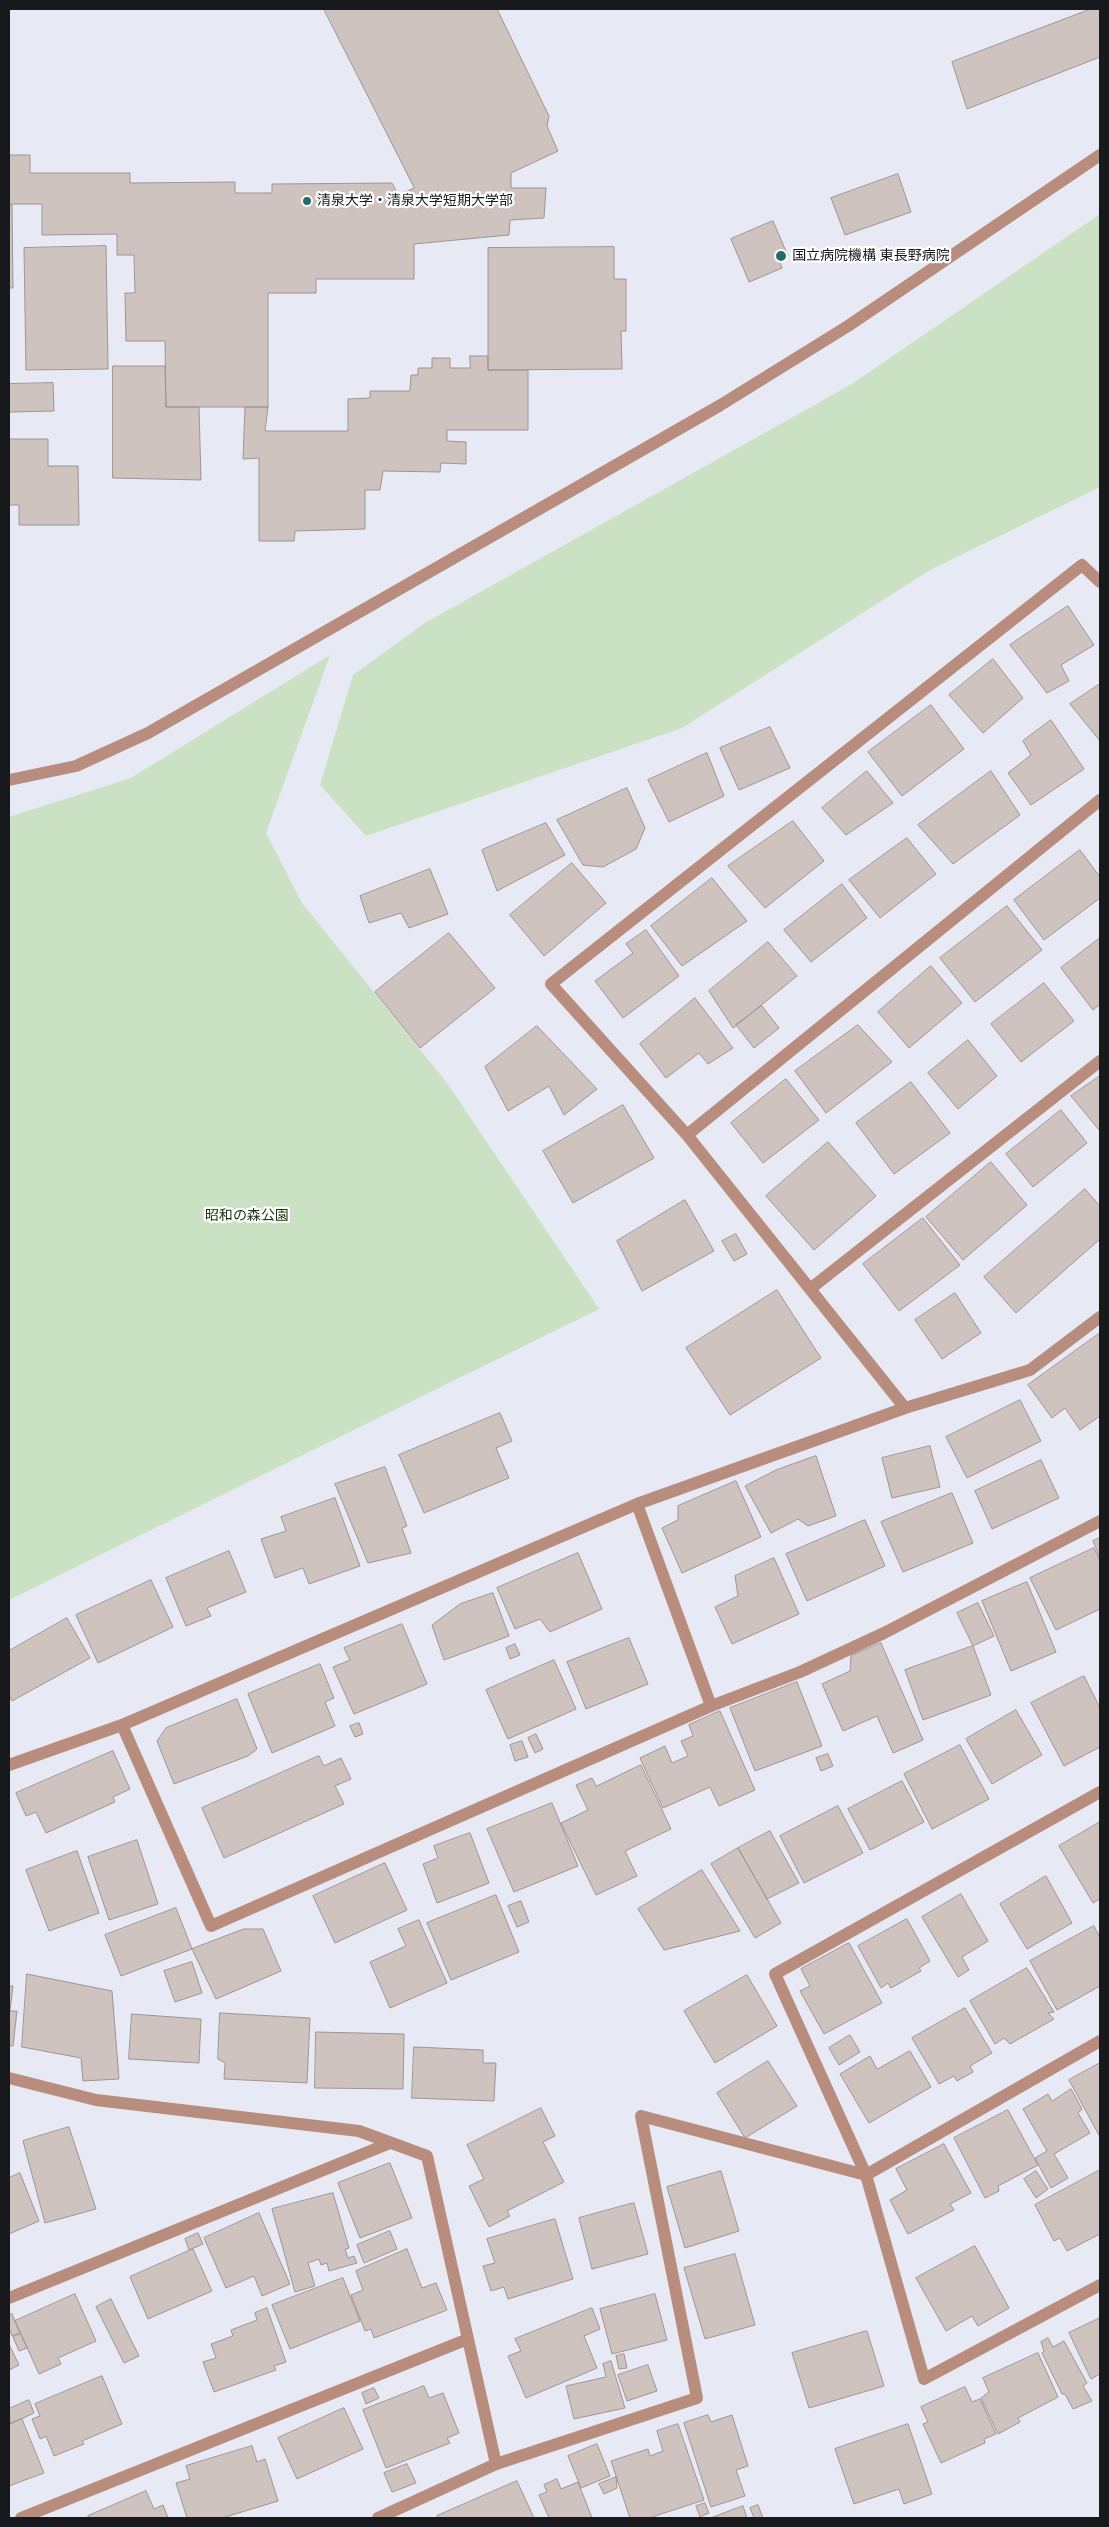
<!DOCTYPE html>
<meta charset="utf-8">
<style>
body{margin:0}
#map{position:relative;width:1109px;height:2527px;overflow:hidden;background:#e7e9f4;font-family:Mulish,sans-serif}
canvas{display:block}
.frame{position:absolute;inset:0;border:10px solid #18191d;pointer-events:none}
</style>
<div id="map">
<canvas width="1109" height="2527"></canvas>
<div class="frame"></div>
</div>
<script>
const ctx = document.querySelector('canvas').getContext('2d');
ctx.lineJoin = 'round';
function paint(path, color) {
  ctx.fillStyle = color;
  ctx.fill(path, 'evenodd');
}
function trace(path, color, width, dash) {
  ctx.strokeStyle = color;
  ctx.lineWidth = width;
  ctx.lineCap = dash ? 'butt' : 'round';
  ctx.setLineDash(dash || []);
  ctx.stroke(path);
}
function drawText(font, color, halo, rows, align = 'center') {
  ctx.font = font + ' Mulish,"Noto Sans JP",sans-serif';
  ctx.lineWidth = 4.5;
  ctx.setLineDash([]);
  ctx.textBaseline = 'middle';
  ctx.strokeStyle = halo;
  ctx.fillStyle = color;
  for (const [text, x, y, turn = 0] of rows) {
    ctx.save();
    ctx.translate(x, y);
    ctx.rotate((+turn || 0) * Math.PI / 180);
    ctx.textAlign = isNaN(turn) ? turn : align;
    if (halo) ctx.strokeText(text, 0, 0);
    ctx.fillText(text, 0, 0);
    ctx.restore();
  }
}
const green = new Path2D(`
 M1100 214V487L930 570 682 728 366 836 320 785 353 675 425 623 852 384Z
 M330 655 266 833 302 903 447 1083 599 1309 9 1600V817L131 778Z`);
const building = new Path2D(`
 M324 9H497L549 116 547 126 558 151 511 173V188H546L544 218 510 220 509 235 414 244V279H316V293H268V407H166L165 341H126L125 293H135L134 255H117V234L42 235V204H9V155H30V173H130V183L235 182V193H272V184L392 183 398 195 414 188Z
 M1091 9H1100V57L967 109 952 62Z
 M898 174 911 212 845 235 831 198Z
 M9 205H12L13 288H9Z
 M773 221 788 256 779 260 782 268 749 282 731 239Z
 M106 246 108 369 26 370 24 248Z
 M614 247V279H626V331H621L622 369 488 370V248Z
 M470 356H488V370H528V430H447V441L466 442V464L441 463 440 472 383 471 380 490H365V529L295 531 294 541H259V458L243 459 245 407H268L265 431H348V399L370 398V391H410L411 375H418V368H432V358H450V368H470Z
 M113 366H165L166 407H199L201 480 113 478Z
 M53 383 54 411 9 412V384Z
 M9 439H48V466H78L79 525H19V505H9Z
 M1068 606 1094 645 1061 665 1069 681 1047 693 1010 645Z
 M993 659 1023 698 983 733 949 695Z
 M1100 684V741L1070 704Z
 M931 705 964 749 902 796 868 752Z
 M1051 720 1084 769 1031 805 1008 773 1031 755 1023 741Z
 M770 727 790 768 739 790 720 748Z
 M707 753 724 796 669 822 648 780Z
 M867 771 893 803 846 835 822 808Z
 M991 771 1020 815 953 864 918 825Z
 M627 788 645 828 636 849 603 867 583 865 557 820Z
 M793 821 824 861 765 908 728 866Z
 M546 823 565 855 497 891 482 850Z
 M907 838 936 874 880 918 849 880Z
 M1080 850 1100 877V898L1044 940 1014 900Z
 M572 863 606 903 544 956 510 915Z
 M430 869 448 914 409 928 401 913 369 923 360 896Z
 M712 878 747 921 682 966 651 926Z
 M842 884 867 918 811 962 784 930Z
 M1007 906 1042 950 975 1002 940 958Z
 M646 930 679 976 623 1018 595 981 633 953 626 944Z
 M449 933 495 988 420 1048 375 992Z
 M1100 938V1004L1093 1010 1061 968Z
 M768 942 797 976 733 1028 709 991Z
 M931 966 962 1003 909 1048 878 1012Z
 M1044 983 1074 1021 1021 1062 991 1024Z
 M695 998 733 1048 708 1064 699 1053 666 1078 640 1044Z
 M762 1006 779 1028 754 1048 736 1025Z
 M858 1025 892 1062 826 1113 795 1071Z
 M537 1026 597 1089 564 1115 549 1086 508 1111 485 1067Z
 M968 1040 997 1076 958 1109 928 1073Z
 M1100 1076V1131L1071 1096Z
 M786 1079 819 1120 763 1163 731 1123Z
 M911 1082 950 1133 894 1174 856 1123Z
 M623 1105 654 1158 573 1203 543 1151Z
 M1061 1110 1087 1143 1033 1187 1006 1154Z
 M828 1142 876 1196 814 1250 766 1196Z
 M991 1162 1027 1205 963 1260 926 1217Z
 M1085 1189 1100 1206V1239L1016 1313 984 1277Z
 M685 1200 714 1251 642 1291 617 1241Z
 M923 1218 960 1265 899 1311 863 1264Z
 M736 1234 747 1254 734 1261 722 1241Z
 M777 1290 821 1358 730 1415 686 1348Z
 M955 1293 981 1333 942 1359 915 1320Z
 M1100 1333V1416L1080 1430 1065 1408 1052 1418 1028 1385Z
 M1020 1400 1041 1441 967 1478 946 1437Z
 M500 1413 512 1441 496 1448 509 1478 424 1513 399 1455Z
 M930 1446 940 1487 892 1498 882 1458Z
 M816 1456 836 1516 808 1526 798 1519 771 1533 745 1486 776 1470Z
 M1041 1460 1059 1498 992 1529 975 1491Z
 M385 1467 407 1526 402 1528 411 1553 368 1563 335 1484Z
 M736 1481 761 1537 682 1573 662 1528 678 1520V1506Z
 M952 1493 973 1543 903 1572 881 1522Z
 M335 1498 360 1566 309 1584 303 1568 275 1578 261 1539 286 1531 281 1517Z
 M865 1520 885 1566 807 1601 786 1554Z
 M1100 1538V1558L1093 1541Z
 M1094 1548 1100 1561V1609L1056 1630 1030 1578Z
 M229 1551 246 1592 207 1608 211 1616 186 1626 166 1578Z
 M578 1553 602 1609 550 1632 540 1619 515 1629 497 1588Z
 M774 1558 799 1614 732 1644 715 1607 738 1596 735 1576Z
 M151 1580 173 1627 98 1663 76 1615Z
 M1027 1582 1056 1652 1011 1671 982 1601Z
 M493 1593 509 1636 444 1660 432 1625 460 1604Z
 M978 1603 994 1636 973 1646 957 1613Z
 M67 1618 90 1658 12 1701 9 1695V1651Z
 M402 1624 427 1684 354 1714 333 1667 350 1660 344 1648Z
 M629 1638 648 1684 586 1709 567 1662Z
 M881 1643 923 1740 893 1753 877 1716 843 1731 822 1684 850 1671 851 1656Z
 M515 1644 520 1655 510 1659 506 1648Z
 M973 1646 991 1695 923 1720 905 1670Z
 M554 1660 576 1709 508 1739 486 1690Z
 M320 1664 334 1698 325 1702 335 1726 272 1753 248 1694Z
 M1084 1676 1100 1708V1747L1064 1766 1031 1703Z
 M797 1682 822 1746 755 1771 730 1708Z
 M237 1699 257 1749 248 1756 174 1784 157 1741 166 1728Z
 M1016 1710 1042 1755 992 1784 966 1739Z
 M720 1711 755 1790 719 1806 710 1787 663 1808 640 1758 665 1746 672 1763 688 1756 681 1741 693 1736 689 1725Z
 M359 1723 363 1734 355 1737 350 1726Z
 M536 1734 543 1749 535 1753 528 1738Z
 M522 1741 528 1757 515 1761 510 1745Z
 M960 1745 989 1799 932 1829 904 1774Z
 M113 1751 130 1789 113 1797 115 1802 46 1833 36 1812 26 1816 16 1793Z
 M828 1754 833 1766 821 1771 816 1758Z
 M319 1756 324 1766 341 1758 351 1779 335 1786 344 1804 224 1858 202 1808Z
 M641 1765 671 1829 625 1851 637 1876 596 1895 561 1823 588 1810 576 1785 592 1778 596 1786Z
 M902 1781 924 1822 870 1850 848 1809Z
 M552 1803 578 1866 514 1892 487 1829Z
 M838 1806 863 1853 804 1883 780 1836Z
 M1100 1822V1899L1093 1903 1059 1846Z
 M770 1831 799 1883 767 1899 738 1848Z
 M470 1833 489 1883 437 1903 423 1864 438 1858 434 1846Z
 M137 1840 158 1904 109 1920 88 1857Z
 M738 1848 781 1923 755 1938 711 1864Z
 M77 1851 99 1913 49 1931 26 1870Z
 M385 1863 407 1910 335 1943 313 1896Z
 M702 1870 740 1931 664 1950 638 1909Z
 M1046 1876 1072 1923 1027 1949 1000 1904Z
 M961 1894 988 1941 962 1957 969 1970 958 1977 922 1917Z
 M496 1895 519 1952 451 1980 427 1923Z
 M521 1901 529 1922 517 1927 508 1906Z
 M176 1908 192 1949 121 1976 105 1935Z
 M907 1919 930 1961 919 1968 921 1971 891 1988 888 1983 881 1988 858 1946Z
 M419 1920 447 1983 390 2008 370 1962 406 1946 398 1929Z
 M1094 1926 1100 1938V1986L1057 2010 1030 1961Z
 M244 1929H263L281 1971 216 1999 192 1949Z
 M849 1943 882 2003 824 2034 800 1991 810 1986 801 1969Z
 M192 1962 202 1993 175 2002 164 1971Z
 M1027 1968 1054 2012 1048 2013 1054 2019 1010 2044 1004 2038 995 2044 970 2001Z
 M27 1974 112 1991 119 2079 83 2081 81 2058 22 2047Z
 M747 1975 777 2026 715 2063 684 2011Z
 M9 1986H13L10 2011H17L13 2046H9Z
 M965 2008 992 2053 970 2066 973 2072 957 2081 954 2076 939 2084 912 2038Z
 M220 2013 310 2018 307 2083 224 2079 225 2063 218 2059Z
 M132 2014 201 2019 199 2063 129 2059Z
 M316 2032 404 2034 403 2089 315 2088Z
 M850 2035 860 2052 839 2065 829 2048Z
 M414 2047 483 2050V2063H496L494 2101 412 2098Z
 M910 2051 931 2087 869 2123 840 2074 870 2056 877 2069Z
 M768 2061 797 2106 745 2138 717 2093Z
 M1100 2063V2137L1069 2080Z
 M1071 2089 1082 2109 1078 2113 1090 2133 1054 2154 1068 2178 1051 2188 1035 2158 1047 2151 1023 2109 1048 2094 1052 2101Z
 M541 2108 555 2136 543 2142 564 2182 507 2211 510 2216 489 2227 469 2186 484 2179 467 2145Z
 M1008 2110 1038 2165 998 2186 999 2191 985 2198 954 2138Z
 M69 2127 96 2209 45 2223 23 2141Z
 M944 2144 971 2193 950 2204 954 2210 908 2234 890 2200 907 2190 896 2169Z
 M390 2163 412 2218 360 2238 338 2183Z
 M1100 2170V2234L1067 2251 1060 2238 1054 2241 1035 2205Z
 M721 2171 739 2231 685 2248 667 2187Z
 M1036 2171 1048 2189 1036 2198 1024 2179Z
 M20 2173 39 2221 9 2234V2178Z
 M333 2193 349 2248 345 2249 348 2258 354 2256 357 2263 329 2271 327 2263 321 2265 319 2259 308 2263 315 2286 295 2292 272 2209Z
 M634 2203 648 2254 592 2269 579 2218Z
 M259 2213 290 2284 262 2296 254 2276 226 2288 204 2238Z
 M555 2219 573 2279 508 2299 504 2287 491 2291 483 2266 495 2263 487 2239Z
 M390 2231 397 2249 364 2263 357 2245Z
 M198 2233 203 2244 189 2250 185 2239Z
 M975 2246 1009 2308 978 2326 972 2316 946 2331 916 2278Z
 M193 2249 212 2291 148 2319 130 2277Z
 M407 2249 422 2288 436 2283 447 2310 374 2338 371 2329 365 2331 351 2295 363 2290 356 2271Z
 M735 2254 755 2325 705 2339 684 2268Z
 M343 2278 360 2321 290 2349 272 2305Z
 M75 2294 96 2341 58 2358 61 2364 39 2374 15 2321Z
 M655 2294 667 2340 612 2354 600 2309Z
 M111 2299 139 2356 124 2363 96 2307Z
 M267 2308 286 2362 274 2366 276 2370 214 2392 203 2362 216 2358 211 2344 233 2336 231 2330 257 2320 255 2313Z
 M592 2308 600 2329 584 2336 597 2368 526 2398 508 2356 521 2351 515 2339Z
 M12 2314 20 2333 12 2336 9 2328V2315Z
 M1100 2318V2374L1091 2379 1069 2333Z
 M867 2331 884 2386 809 2408 792 2353Z
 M21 2334 27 2348 19 2351 13 2337Z
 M1048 2338 1053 2347 1064 2341 1087 2383 1083 2386 1092 2401 1073 2409 1065 2394H1062L1042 2353 1044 2351 1041 2342Z
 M9 2344 19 2365 9 2370Z
 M1038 2353 1058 2397 1018 2418 1020 2422 998 2434 981 2398 989 2392 983 2378Z
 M624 2354 627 2368 619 2369 616 2356Z
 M611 2361 625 2408 574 2419 566 2386 606 2377 603 2364Z
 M648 2365 657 2391 627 2401 618 2375Z
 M102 2376 122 2424 82 2441 84 2444 54 2456 46 2436 40 2439 32 2419 40 2416 35 2404Z
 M424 2386 429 2398 443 2393 459 2433 447 2438 450 2443 386 2468 363 2410Z
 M965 2387 972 2402 980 2399 996 2434 984 2439 985 2443 941 2463 923 2424 928 2422 921 2407Z
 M374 2388 379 2398 366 2404 362 2393Z
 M29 2400 34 2413 10 2424 9 2409Z
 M344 2408 363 2449 297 2479 278 2438Z
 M708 2415 711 2422 732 2415 748 2466 736 2470 745 2496 711 2507 684 2423Z
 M22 2419 44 2473 9 2486V2424Z
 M678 2424 704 2500 649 2518H630L611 2461 648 2449 650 2456 663 2451 657 2431Z
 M908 2424 932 2494 904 2504 899 2489 854 2504 835 2449Z
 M597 2444 610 2476 581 2488 568 2456Z
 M252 2446 257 2462 265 2459 278 2501 222 2518H187L176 2483 190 2479 186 2466Z
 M407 2464 416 2483 392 2492 384 2473Z
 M616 2477 617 2488 604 2494 599 2484Z
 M557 2479 561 2489 578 2482 592 2518H549L539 2495 547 2492 544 2485Z
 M517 2481 534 2518H438L437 2516Z
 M146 2491 154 2509 163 2505 168 2518H89L88 2516Z
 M705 2503 709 2513 700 2517 696 2506Z
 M758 2505 763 2518H754L750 2508Z
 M743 2506 747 2518H711Z`);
const minor = new Path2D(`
 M9 780 76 766 148 733 424 575 719 406 848 326 1100 155
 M687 1135 1100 800
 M810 1289 1100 1061
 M1100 1317 1030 1370 905 1408 637 1504 122 1725 211 1926 711 1706 800 1672 884 1633 1100 1521
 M905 1408 687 1135 551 984 1082 565 1100 582
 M637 1504 711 1706
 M9 1765 122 1725
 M1100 1792 775 1974 866 2175 924 2379 1100 2285
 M9 2078 96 2100 359 2131 427 2156 496 2464 378 2518
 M9 2298 390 2143
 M496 2464 697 2398 641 2116 866 2175 1100 2041
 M21 2518 468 2339`);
const markers = [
 [307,201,5,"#236d68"],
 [781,256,6,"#236d68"]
];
const poiNames = [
 ["清泉大学・清泉大学短期大学部",317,201],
 ["国立病院機構 東長野病院",792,256]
];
const parkNames = [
 ["昭和の森公園",247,1216]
];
paint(green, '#cbe1c3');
paint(building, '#cfc3bf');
trace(building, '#a09491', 1);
trace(minor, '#b88d7e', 12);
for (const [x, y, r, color] of markers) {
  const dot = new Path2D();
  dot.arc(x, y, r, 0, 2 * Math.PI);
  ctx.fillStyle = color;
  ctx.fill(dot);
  trace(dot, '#fff', 2);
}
drawText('14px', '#18191d', '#fff', poiNames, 'left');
drawText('14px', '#173409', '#fff', parkNames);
</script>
